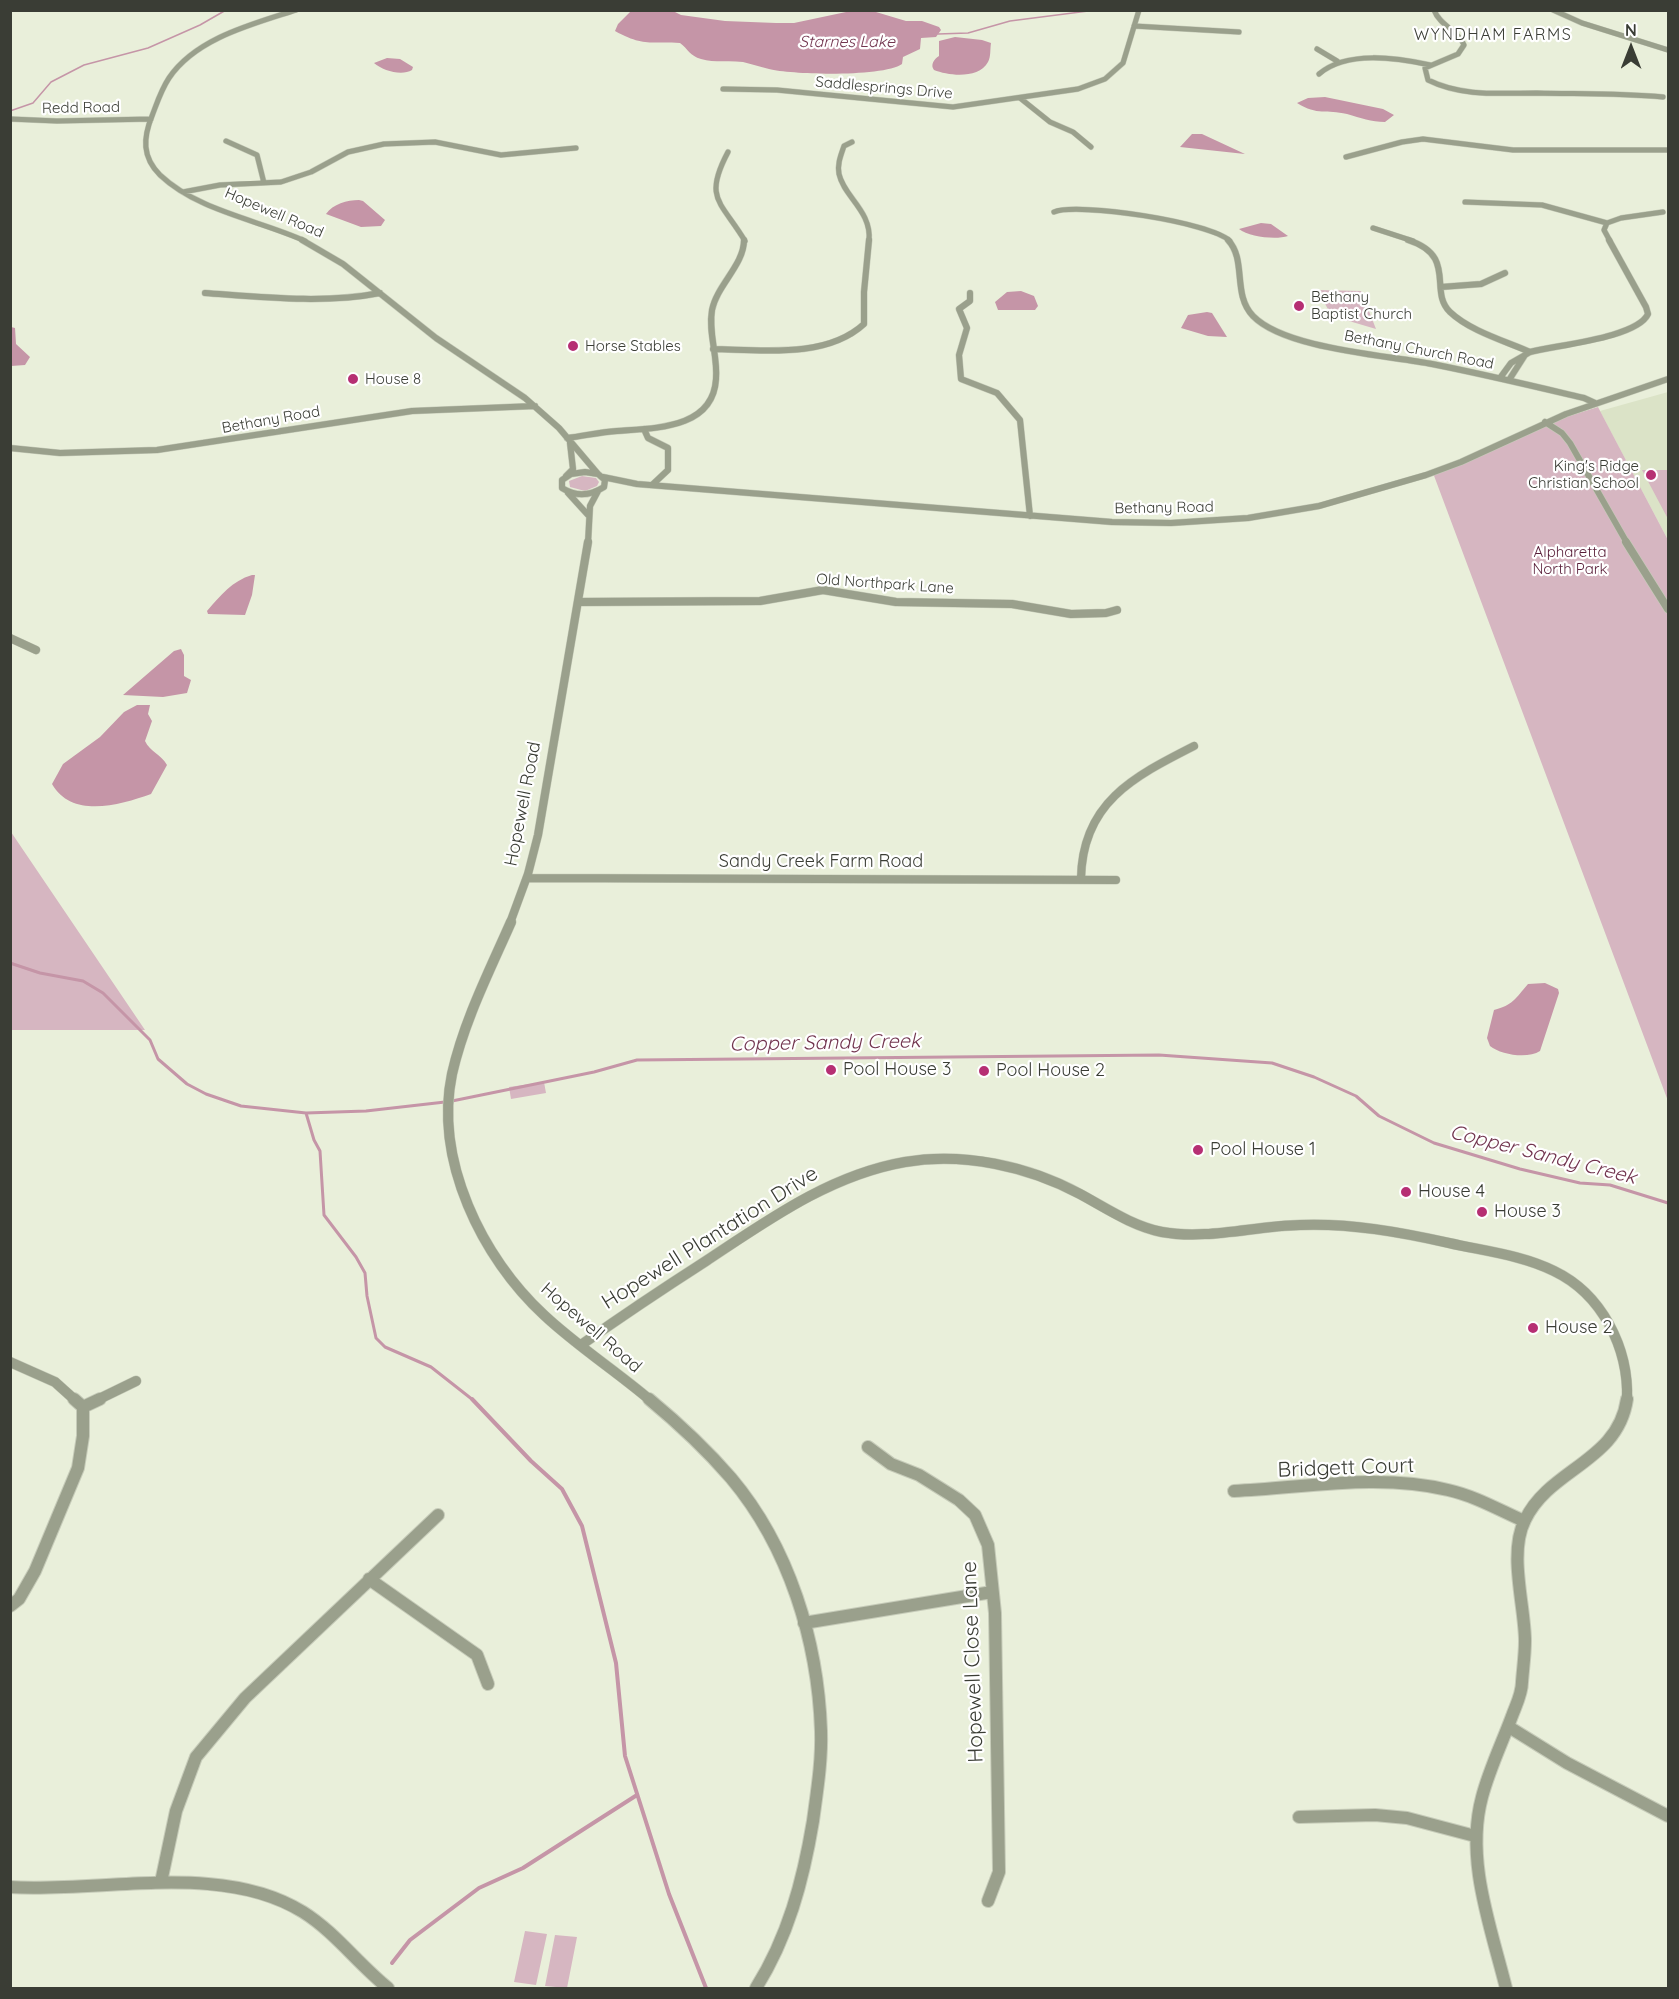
<!DOCTYPE html>
<style>
body{margin:0}
#map{position:relative;width:1679px;height:1999px;overflow:hidden;background:#e9efda;font-family:Quicksand,sans-serif}
canvas{display:block}
.frame{position:absolute;inset:0;border:12px solid #3a3d35;pointer-events:none}
.north{position:absolute;left:1601px;top:18px;width:60px;height:60px;-webkit-text-stroke:4px #fff;paint-order:stroke;rotate:0deg;font-size:16px;font-weight:700;line-height:24px;text-align:center;color:#3a3d35}
.north::after{content:'';display:block;margin:auto;width:21px;height:27px;background:#3a3d35;clip-path:polygon(50% 0,100% 100%,50% 72%,0 100%)}
</style>
<div id="map">
<canvas width="1679" height="1999"></canvas>
<div class="frame"></div>
<div class="north">N</div>
</div>
<script>
const ctx = document.querySelector('canvas').getContext('2d');
ctx.lineJoin = 'round';
function paint(path, color) {
  ctx.fillStyle = color;
  ctx.fill(path, 'evenodd');
}
function trace(path, color, width, dash) {
  ctx.strokeStyle = color;
  ctx.lineWidth = width;
  ctx.lineCap = dash ? 'butt' : 'round';
  ctx.setLineDash(dash || []);
  ctx.stroke(path);
}
function drawText(font, color, halo, rows, align = 'center') {
  ctx.font = font + ' Quicksand,sans-serif';
  ctx.lineWidth = 4.5;
  ctx.setLineDash([]);
  ctx.textBaseline = 'middle';
  ctx.strokeStyle = halo;
  ctx.fillStyle = color;
  for (const [text, x, y, turn = 0] of rows) {
    ctx.save();
    ctx.translate(x, y);
    ctx.rotate((+turn || 0) * Math.PI / 180);
    ctx.textAlign = isNaN(turn) ? turn : align;
    if (halo) ctx.strokeText(text, 0, 0);
    ctx.fillText(text, 0, 0);
    ctx.restore();
  }
}
const built = new Path2D(`
 M1668 392V540L1600 411Z`);
const green = new Path2D(`
 M1317 290 1361 291 1376 329 1332 316Z
 M1598 407 1668 540V1101L1433 473 1540 425Z
 M1642 470H1668V519Z
 M582 476 596 478 599 482 597 486 585 491 570 487 569 481Z
 M10 832H11L145 1030H11Z
 M544 1082 546 1093 511 1099 509 1087Z
 M525 1931 547 1934 536 1985 514 1982Z
 M555 1935 577 1937 567 1988 545 1986Z`);
const water = new Path2D(`
 M632 10 673 11 681 15 725 21 776 23H794L846 12H876L906 21H922L939 27 941 30 936 37 921 38 920 49 903 57 902 64C884 77 793 75 769 69 760 67 752 64 743 62 729 60 715 63 701 59 690 56 688 49 680 43 651 41 644 47 615 31L618 24Z
 M955 37 982 40 991 43C990 49 991 57 988 62 979 79 949 76 934 70 930 65 934 59 939 56V41Z
 M387 58 400 59 413 67 412 70C402 76 383 71 374 63Z
 M1325 97 1383 109 1394 115 1385 122C1371 122 1361 118 1347 114 1326 109 1318 116 1297 103L1308 98Z
 M1192 134H1202L1245 154 1180 147Z
 M359 200 363 201 385 220 381 226 361 227 326 214C333 204 347 200 359 200Z
 M1261 223 1271 224 1288 236C1276 240 1249 237 1239 229Z
 M1021 291 1034 296 1038 306 1035 310H998L995 302 1007 292Z
 M1207 312 1212 313 1227 337 1208 336 1181 328 1188 315Z
 M11 327 15 328 16 344 30 357 25 365 11 366Z
 M252 575H255L252 595 245 615 208 614 207 611C221 595 232 581 252 575Z
 M181 649 184 655V676L191 680 187 693 163 697 123 695 174 651Z
 M137 705H150L148 714 152 721 145 741C150 752 161 754 167 765L151 794C120 805 72 819 52 784L63 764 100 737 124 712Z
 M1545 983 1558 989 1559 993 1540 1051C1528 1059 1501 1055 1490 1046L1487 1038 1494 1010C1513 1005 1515 999 1528 984Z`);
const streamFar2 = new Path2D(`
 M938 34 968 33 1010 21 1096 10
 M10 111 33 103 51 82 84 65 148 48 200 25 226 10`);
const streamFar1 = new Path2D(`
 M10 963 40 973 83 981 103 993 150 1040 158 1059 187 1084 206 1094 241 1106 306 1113 366 1111 445 1102
 M452 1101 594 1072 637 1060 1159 1055 1272 1063 1314 1077 1356 1096 1379 1116 1434 1143 1520 1169 1580 1183 1610 1185 1668 1203
 M306 1113 314 1140 320 1151 324 1215 356 1257 365 1273 367 1296 376 1338 385 1347 431 1367 473 1400`);
const stream = new Path2D(`
 M472 1399 531 1461 562 1489 582 1526 616 1663 625 1756 669 1894 706 1988
 M392 1963 410 1940 479 1888 523 1868 637 1795`);
const minorFar4 = new Path2D(`
 M296 10C253 24 196 38 169 78 161 90 157 103 152 116 143 138 142 157 160 175 198 211 259 220 305 241
 M1434 10C1440 26 1458 30 1464 45L1458 54 1425 68 1428 80C1462 97 1500 93 1537 93 1579 94 1621 93 1663 97
 M1553 10 1582 23 1668 50
 M1134 26 1239 32
 M1317 49 1337 61
 M1319 74C1347 50 1397 58 1430 65
 M723 89 777 90 953 107 1078 89 1105 79 1123 63 1139 10
 M1020 98 1050 122 1073 132 1091 147
 M10 119 57 121 151 119
 M226 141 257 155 264 183
 M852 142 844 146C841 155 837 164 839 174 844 197 872 211 869 241
 M728 152C703 199 721 201 745 241
 M1346 157 1402 142 1423 139 1513 150H1668
 M183 192 220 185 281 182 311 172 348 152 384 144 435 142 501 155 576 148
 M1465 202 1542 205 1607 223
 M1054 212C1077 202 1211 222 1230 241
 M1373 228 1413 241
 M1610 241 1604 230 1607 223 1621 218 1663 212`);
const minorFar3 = new Path2D(`
 M302 240 343 264 436 338 525 398 559 428 598 474
 M1228 240C1247 260 1232 294 1253 316 1285 349 1386 355 1432 364 1483 374 1533 386 1584 398L1595 403
 M1408 240C1458 256 1428 291 1450 312 1470 331 1505 341 1530 352
 M1441 287 1481 284 1505 273
 M205 293C261 297 325 304 380 293
 M970 293V301L959 309 967 328 959 355 961 379 997 393 1020 420 1030 516
 M713 349C761 350 826 359 864 324V292L869 240
 M1500 378 1511 363 1525 355
 M1509 380 1525 355 1530 352C1556 345 1637 338 1648 314L1646 307 1609 240
 M1545 422 1562 433 1570 443 1627 543
 M644 429 648 438 668 448V470L652 485
 M567 438C584 436 600 432 617 431 655 428 713 429 716 379 718 356 708 333 712 310 717 285 744 265 744 240
 M10 448 60 453 157 450 412 411 535 406
 M585 472 598 474 605 480 604 487C590 496 576 497 562 488V480L571 474Z
 M566 476 573 469 570 443
 M603 477 637 484 1112 522 1171 523 1248 518 1319 506 1426 475 1461 462 1566 414 1668 379
 M568 493 588 515
 M588 543 590 506 598 491`);
const minorFar2 = new Path2D(`
 M1626 542 1668 609
 M578 602 760 601 823 590 896 602 1012 604 1071 614 1106 613 1117 610
 M10 638 36 650
 M527 878 1116 880
 M1081 879C1082 803 1133 777 1194 746
 M510 923 528 874 538 835 588 542`);
const minorFar1 = new Path2D(`
 M511 922C489 972 464 1021 452 1074 434 1160 482 1258 544 1315 577 1346 616 1371 650 1400
 M581 1345C622 1316 664 1288 706 1261 768 1220 830 1175 905 1162 963 1152 1028 1166 1080 1194 1106 1208 1132 1226 1162 1232 1207 1240 1254 1226 1300 1225 1350 1223 1400 1232 1449 1243 1484 1251 1522 1255 1554 1271 1602 1294 1629 1348 1627 1400
 M10 1362 55 1382 75 1400
 M97 1400 136 1381`);
const minor = new Path2D(`
 M649 1399C678 1423 706 1449 731 1478 789 1547 818 1641 821 1731 822 1761 817 1791 813 1821 803 1881 788 1937 756 1988
 M83 1407 100 1399
 M868 1447 891 1464 919 1475 959 1500 975 1515 988 1545 995 1613 999 1872 988 1901
 M1234 1491C1304 1488 1378 1473 1448 1490 1475 1496 1499 1510 1524 1521
 M369 1579 477 1655 488 1684
 M10 1606 19 1599 35 1571 78 1468 83 1436V1407L74 1399
 M804 1623 992 1592
 M1509 1727 1567 1763 1668 1816
 M1299 1817 1375 1815 1407 1818 1475 1836
 M161 1882 176 1811 196 1757 245 1698 438 1515
 M10 1887C103 1893 221 1861 303 1912 335 1932 358 1964 388 1988
 M1506 1988C1491 1927 1465 1860 1482 1797 1489 1770 1502 1743 1512 1716 1516 1705 1522 1694 1522 1682 1523 1668 1525 1655 1525 1641 1525 1606 1508 1553 1525 1520 1550 1468 1618 1462 1627 1399`);
const markers = [
 [1299,306,6,"#b62f73"],
 [573,346,6,"#b62f73"],
 [353,379,6,"#b62f73"],
 [1651,475,6,"#b62f73"],
 [831,1070,6,"#b62f73"],
 [984,1071,6,"#b62f73"],
 [1198,1150,6,"#b62f73"],
 [1406,1192,6,"#b62f73"],
 [1482,1212,6,"#b62f73"],
 [1533,1328,6,"#b62f73"]
];
const farStreetnames = [
 ["Saddlesprings Drive",884,88,5],
 ["Redd Road",81,108,-1],
 ["Hopewell Road",274,213,23],
 ["Bethany Church Road",1419,350,11],
 ["Bethany Road",271,420,-10],
 ["Bethany Road",1164,508,-1],
 ["Old Northpark Lane",885,584,4]
];
const farPoinames = [
 ["Bethany",1311,297],
 ["Baptist Church",1311,314],
 ["Horse Stables",585,346],
 ["House 8",365,379],
 ["King's Ridge",1639,466,"right"],
 ["Christian School",1639,483,"right"]
];
const farParknames = [
 ["Alpharetta",1570,552],
 ["North Park",1570,569]
];
const farNeighbourhoodnames = [
 ["WYNDHAM FARMS",1493,35]
];
const farWaternames = [
 ["Starnes Lake",847,42]
];
const streetNames = [
 ["Hopewell Road",523,804,-79],
 ["Sandy Creek Farm Road",821,862],
 ["Hopewell Road",591,1328,41]
];
const poiNames = [
 ["Pool House 3",843,1070],
 ["Pool House 2",996,1071],
 ["Pool House 1",1210,1150],
 ["House 4",1418,1192],
 ["House 3",1494,1212],
 ["House 2",1545,1328]
];
const waterNames = [
 ["Copper Sandy Creek",825,1043,-1],
 ["Copper Sandy Creek",1543,1155,14]
];
const nearStreetnames = [
 ["Hopewell Plantation Drive",710,1238,-32],
 ["Bridgett Court",1346,1468,-2],
 ["Hopewell Close Lane",973,1662,-92]
];
paint(built, '#dbe3c7');
paint(green, '#d6b6c1');
paint(water, '#c595a7');
trace(streamFar2, '#c595a7', 1.5);
trace(streamFar1, '#c595a7', 3);
trace(stream, '#c595a7', 4);
trace(minorFar4, '#c6cbb9', 6);
trace(minorFar3, '#c6cbb9', 7);
trace(minorFar2, '#c6cbb9', 9);
trace(minorFar1, '#c6cbb9', 11);
trace(minor, '#c6cbb9', 14);
trace(minorFar4, '#9aa08c', 5);
trace(minorFar3, '#9aa08c', 6);
trace(minorFar2, '#9aa08c', 8);
trace(minorFar1, '#9aa08c', 10);
trace(minor, '#9aa08c', 12);
for (const [x, y, r, color] of markers) {
  const dot = new Path2D();
  dot.arc(x, y, r, 0, 2 * Math.PI);
  ctx.fillStyle = color;
  ctx.fill(dot);
  trace(dot, '#fff', 2);
}
drawText('15px', '#3a3d35', '#fff', farStreetnames);
drawText('15px', '#3a3d35', '#fff', farPoinames, 'left');
drawText('15px', '#581d38', '#fff', farParknames);
ctx.letterSpacing = '1.5px';
drawText('16px', '#3a3d35', '#fff', farNeighbourhoodnames);
ctx.letterSpacing = '0px';
drawText('italic 16px', '#72354f', '#fff', farWaternames);
drawText('18px', '#3a3d35', '#fff', streetNames);
drawText('18px', '#3a3d35', '#fff', poiNames, 'left');
drawText('italic 20px', '#72354f', '#fff', waterNames);
drawText('21px', '#3a3d35', '#fff', nearStreetnames);
</script>
